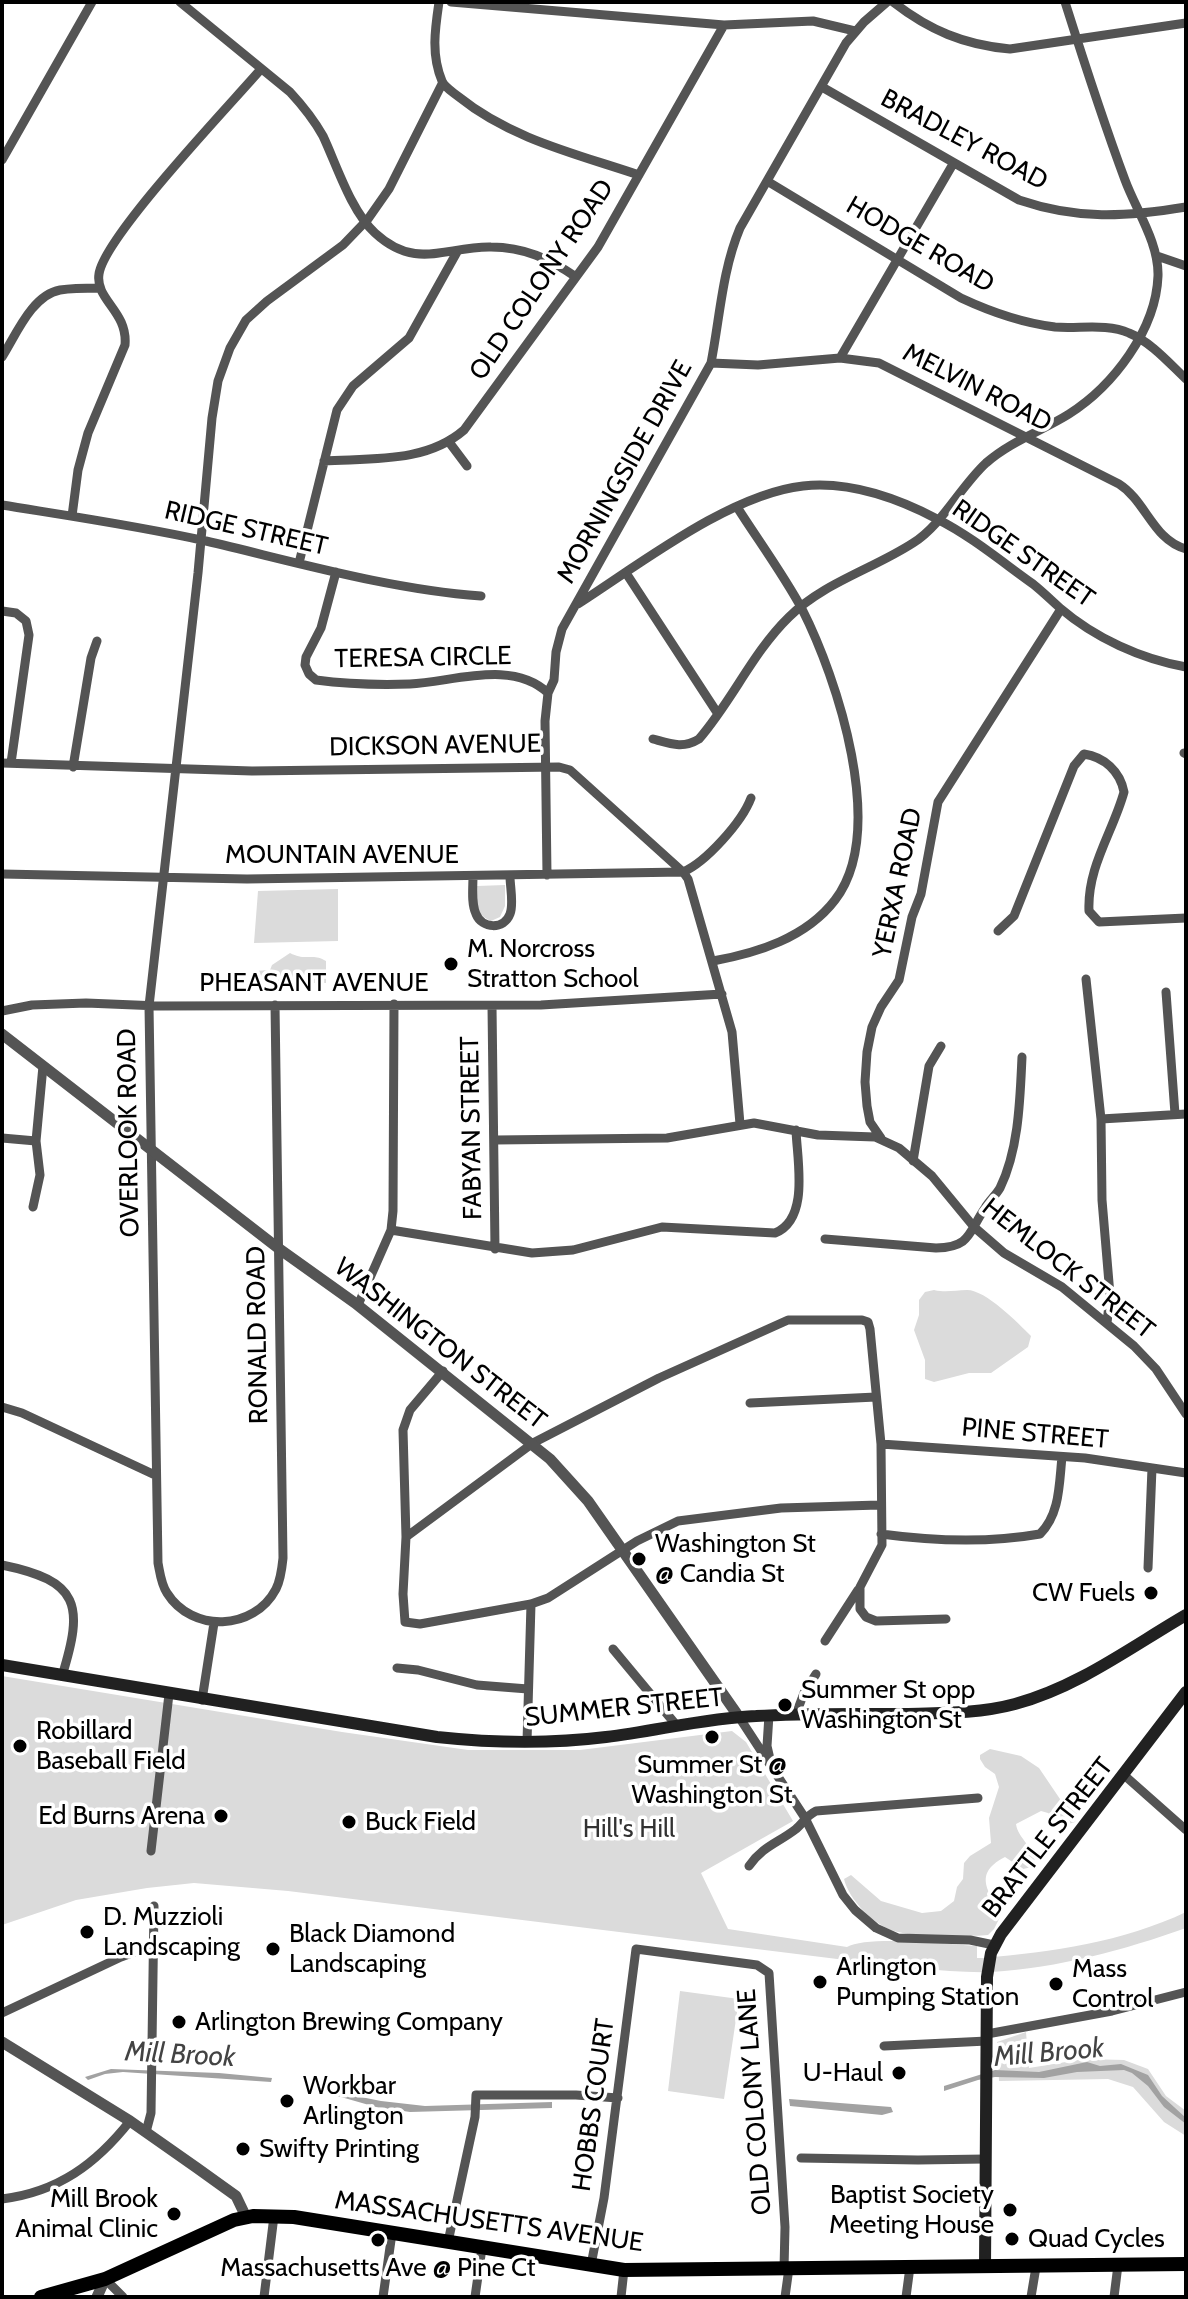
<!DOCTYPE html>
<style>
body{margin:0}
#map{position:relative;width:1188px;height:2299px;overflow:hidden;background:#fff;font-family:Cabin,sans-serif}
canvas{display:block}
.frame{position:absolute;inset:0;border:4px solid #000;pointer-events:none}
</style>
<div id="map">
<canvas width="1188" height="2299"></canvas>
<div class="frame"></div>
</div>
<script>
const ctx = document.querySelector('canvas').getContext('2d');
ctx.lineJoin = 'round';
function paint(path, color) {
  ctx.fillStyle = color;
  ctx.fill(path, 'evenodd');
}
function trace(path, color, width, dash) {
  ctx.strokeStyle = color;
  ctx.lineWidth = width;
  ctx.lineCap = dash ? 'butt' : 'round';
  ctx.setLineDash(dash || []);
  ctx.stroke(path);
}
function drawText(font, color, halo, rows, align = 'center') {
  ctx.font = font + ' Cabin,sans-serif';
  ctx.lineWidth = 7;
  ctx.setLineDash([]);
  ctx.textBaseline = 'middle';
  ctx.strokeStyle = halo;
  ctx.fillStyle = color;
  for (const [text, x, y, turn = 0] of rows) {
    ctx.save();
    ctx.translate(x, y);
    ctx.rotate((+turn || 0) * Math.PI / 180);
    ctx.textAlign = isNaN(turn) ? turn : align;
    if (halo) ctx.strokeText(text, 0, 0);
    ctx.fillText(text, 0, 0);
    ctx.restore();
  }
}
const green = new Path2D(`
 M505 885V906L500 917 491 921C474 914 477 901 477 886Z
 M338 889V941L254 943 258 891Z
 M290 953C307 962 312 952 326 961V983H312L306 978 302 985H282L280 991C268 992 260 992 253 980L255 971 270 970 272 965Z
 M934 1290C947 1293 955 1290 967 1290 986 1290 1018 1323 1031 1336L1028 1347 991 1373H969L934 1382 925 1379V1360L914 1330 919 1315V1300L925 1292Z
 M2 1676 342 1732 468 1750H580L732 1731 746 1742 793 1821 701 1873 728 1929 847 1947C866 1935 951 1944 977 1946V1958H983C1052 1952 1123 1942 1186 1912V1928C1124 1950 1058 1968 992 1972 968 1973 942 1970 918 1969L288 1891 194 1883 147 1888 76 1900 2 1925Z
 M990 1749 1021 1756 1039 1768 1060 1799 1077 1814 1075 1822 1062 1826 1048 1813 1041 1811 1016 1824C1018 1839 1033 1844 1036 1866L1023 1869 1005 1857C968 1876 995 1896 1000 1917L994 1929 988 1935C967 1937 915 1937 894 1931 874 1925 849 1900 844 1879L851 1875 881 1901 922 1913 941 1911 954 1901 957 1887 963 1879 964 1863 970 1856 991 1843 989 1818 999 1787 995 1774 985 1767 980 1759V1755Z
 M680 1991 739 1999 724 2099 668 2091Z
 M1026 2032 1029 2068 1084 2059 1124 2060 1148 2069 1166 2096 1186 2111V2136L1164 2122 1133 2087 1108 2079 999 2081 997 2042Z`);
const water = new Path2D(`
 M1087 2062 1100 2066 1121 2064 1148 2075 1162 2096 1186 2118V2124L1164 2107 1148 2086 1132 2073 1124 2070 1077 2072 1044 2078 995 2077 978 2080 944 2091V2086L995 2070 1039 2072Z
 M111 2069 219 2073 272 2078 271 2082 123 2072 105 2074 88 2080 85 2077Z
 M336 2092 381 2101 425 2106 552 2102V2108L410 2112 376 2107 334 2095Z
 M789 2099 891 2107 893 2112 882 2115 790 2106Z`);
const minor = new Path2D(`
 M180 2 290 92C303 106 314 120 323 136 337 166 351 211 375 233 416 271 446 246 491 247 524 247 550 259 576 277
 M439 2C435 29 431 55 442 81 444 87 453 92 459 97 511 139 577 154 639 175
 M451 2 724 25 813 21 855 31
 M893 2C929 30 964 45 1010 49L1186 23
 M822 87 1019 200C1078 220 1125 217 1186 207
 M2 160 92 2
 M767 181 961 298C991 312 1023 323 1055 327 1079 329 1107 323 1129 333 1151 342 1169 363 1186 379
 M1157 256 1186 266
 M2 357C16 335 32 295 60 290 73 288 86 288 99 288
 M840 358 953 164
 M711 363 758 365 840 358 879 363 1119 484C1146 501 1153 540 1186 549
 M449 442 467 466
 M324 461C372 458 426 463 464 430L598 247 724 25
 M2 505C70 516 139 526 206 541 296 562 388 589 481 596
 M72 516 78 470 88 433 125 345C128 311 95 300 99 274 104 237 230 105 261 69
 M299 563 337 410 353 386 409 338 457 252
 M336 572 321 628 306 657 305 665 309 674 316 680C346 684 379 685 410 684 453 682 512 659 548 693
 M626 573 718 714
 M578 604C639 565 730 494 803 486 849 481 897 498 937 519 971 536 1002 562 1033 584 1043 592 1051 600 1060 608 1095 638 1141 659 1186 667
 M2 611 16 613 26 621 29 635 11 763
 M653 739C671 744 683 749 699 739 732 701 753 652 789 617 823 583 873 569 913 543 942 525 960 487 986 463 1011 441 1042 431 1069 414 1113 386 1156 330 1158 276 1159 243 1136 210 1125 180 1103 121 1084 62 1065 2
 M1184 753 1186 754
 M2 763 252 771 559 767 570 770 683 872 688 879 732 1032 740 1124
 M73 767 91 658 97 641
 M2 874 247 879 683 872C706 862 742 822 751 798
 M547 875 545 721 548 693 554 680 556 652 562 629 711 363C720 317 722 271 740 228L846 43 864 22 887 2
 M473 876C473 888 471 903 476 914 482 929 504 930 510 914 514 904 510 887 510 876
 M998 931 1014 916 1074 766 1084 754C1104 757 1120 771 1124 792 1113 832 1087 867 1089 911L1099 922 1186 918
 M713 961C757 953 806 938 835 900 888 831 837 678 802 609 783 574 758 540 737 507
 M1086 979 1101 1119 1102 1200 1110 1295 1107 1323
 M1166 992 1175 1114
 M275 1005 283 1558C282 1568 281 1579 276 1589 254 1631 192 1633 167 1593 161 1584 160 1573 158 1563L149 1006 198 573 212 418 218 381 230 348 246 320 267 301 343 245 368 219 389 189 442 84
 M492 1006 495 1249
 M2 1011 32 1005 86 1003 159 1006 541 1005 722 994
 M1101 1119 1186 1114
 M2 1138 36 1141
 M881 1138 870 1122 867 1106 865 1082 867 1052 872 1027 881 1007 899 980 912 917 921 894 938 802 1061 609
 M496 1140 667 1138 754 1123 818 1135 875 1137 899 1148 932 1176 974 1227 1004 1253 1062 1287 1134 1346 1156 1369 1186 1414
 M913 1161 929 1066 941 1046
 M33 1207 40 1175 36 1141 43 1066
 M391 1230 532 1253 573 1250 662 1227 775 1233C810 1219 797 1160 796 1130
 M825 1239 936 1248C971 1247 968 1233 985 1208 989 1201 996 1195 1000 1188 1019 1149 1020 1099 1022 1057
 M358 1305 391 1230 393 1211 394 1004
 M443 1371 410 1410 403 1430 406 1537 403 1594 405 1622 420 1624 531 1604 548 1598 637 1541 678 1521 781 1508 879 1505
 M750 1403 876 1397
 M2 1407 22 1413 155 1475
 M881 1444 1085 1458 1186 1473
 M881 1534C933 1541 989 1543 1040 1534 1060 1514 1059 1485 1062 1457
 M406 1537 533 1443 659 1378 788 1320H862L868 1322 870 1329 881 1444 882 1545 860 1587V1609L866 1617 876 1621 946 1619
 M2 1565C80 1581 84 1605 62 1676
 M1148 1568 1152 1468
 M825 1641 858 1590
 M613 1649 677 1726
 M397 1668 418 1670 477 1685 528 1689
 M202 1700 214 1623
 M796 1714 804 1693 816 1674
 M769 1715 767 1746 770 1759
 M739 1717 805 1818 843 1895 855 1910 876 1928 898 1938 970 1940 994 1945
 M527 1742 531 1604
 M1124 1775 1186 1830
 M151 1851 169 1694
 M749 1866C763 1846 778 1843 796 1829 804 1822 806 1816 816 1811L978 1798
 M2 2013 121 1957 137 1951H153
 M987 2034 1112 2011 1186 1992
 M884 2046 987 2041
 M146 2132 151 2113 154 1906
 M801 2158 918 2160 985 2159
 M2 2199C58 2192 96 2164 130 2121
 M448 2242 475 2117 476 2095H576L618 2098
 M591 2265 604 2198 636 1949 757 1965 769 1973 785 2227 784 2269
 M105 2279 123 2297
 M264 2297 274 2216
 M383 2297 392 2233
 M475 2297 482 2248
 M621 2297 624 2270
 M785 2297 789 2268
 M906 2297 910 2267
 M1031 2297 1036 2267
 M1114 2297 1118 2265`);
const tertiary = new Path2D(`
 M2 1034 278 1248 355 1303 550 1459 588 1501 739 1717
 M2 2042 130 2121 197 2168 236 2196 246 2217
 M97 2297 105 2279`);
const secondary = new Path2D(`
 M2 1665 437 1737C493 1743 550 1744 606 1737 656 1731 706 1718 756 1716 804 1713 852 1714 901 1714 939 1713 978 1714 1015 1704 1078 1687 1131 1647 1186 1615
 M985 2266 987 1977 991 1953 1001 1934 1186 1692`);
const primary = new Path2D(`
 M41 2297 105 2279 234 2220 253 2216 294 2217 624 2270 1186 2264`);
const markers = [
 [451,964,8,"#000"],
 [639,1559,8,"#000"],
 [1151,1593,8,"#000"],
 [785,1705,8,"#000"],
 [712,1737,8,"#000"],
 [20,1746,8,"#000"],
 [221,1816,8,"#000"],
 [349,1822,8,"#000"],
 [87,1932,8,"#000"],
 [273,1949,8,"#000"],
 [820,1982,8,"#000"],
 [1056,1984,8,"#000"],
 [179,2022,8,"#000"],
 [899,2073,8,"#000"],
 [287,2101,8,"#000"],
 [243,2149,8,"#000"],
 [1010,2210,8,"#000"],
 [174,2214,8,"#000"],
 [1012,2239,8,"#000"],
 [378,2240,8,"#000"]
];
const streetNames = [
 ["BRADLEY ROAD",964,140,28],
 ["HODGE ROAD",920,245,30],
 ["OLD COLONY ROAD",542,280,-56],
 ["MELVIN ROAD",977,388,27],
 ["MORNINGSIDE DRIVE",625,472,-61],
 ["RIDGE STREET",246,529,13],
 ["RIDGE STREET",1023,554,35],
 ["TERESA CIRCLE",423,658,-1],
 ["DICKSON AVENUE",435,746,-1],
 ["MOUNTAIN AVENUE",342,855],
 ["YERXA ROAD",898,883,-78],
 ["PHEASANT AVENUE",314,983],
 ["FABYAN STREET",472,1128,-91],
 ["OVERLOOK ROAD",129,1133,-91],
 ["HEMLOCK STREET",1068,1269,38],
 ["RONALD ROAD",258,1335,-91],
 ["WASHINGTON STREET",440,1344,38],
 ["PINE STREET",1035,1434,5],
 ["SUMMER STREET",624,1708,-6],
 ["BRATTLE STREET",1048,1838,-52],
 ["OLD COLONY LANE",755,2102,-94],
 ["HOBBS COURT",594,2105,-82],
 ["MASSACHUSETTS AVENUE",489,2222,8]
];
const poiNames = [
 ["M. Norcross",467,949],
 ["Stratton School",467,979],
 ["Washington St",655,1544],
 ["@ Candia St",655,1574],
 ["CW Fuels",1135,1593,"right"],
 ["Summer St opp",801,1690],
 ["Washington St",801,1720],
 ["Robillard",36,1731],
 ["Baseball Field",36,1761],
 ["Summer St @",712,1765,"center"],
 ["Washington St",712,1795,"center"],
 ["Ed Burns Arena",205,1816,"right"],
 ["Buck Field",365,1822],
 ["D. Muzzioli",103,1917],
 ["Landscaping",103,1947],
 ["Black Diamond",289,1934],
 ["Landscaping",289,1964],
 ["Arlington",836,1967],
 ["Pumping Station",836,1997],
 ["Mass",1072,1969],
 ["Control",1072,1999],
 ["Arlington Brewing Company",195,2022],
 ["U-Haul",883,2073,"right"],
 ["Workbar",303,2086],
 ["Arlington",303,2116],
 ["Swifty Printing",259,2149],
 ["Baptist Society",994,2195,"right"],
 ["Meeting House",994,2225,"right"],
 ["Mill Brook",158,2199,"right"],
 ["Animal Clinic",158,2229,"right"],
 ["Quad Cycles",1028,2239],
 ["Massachusetts Ave @ Pine Ct",378,2268,"center"]
];
const parkNames = [
 ["Hill's Hill",629,1829]
];
const waterNames = [
 ["Mill Brook",1049,2053,-5],
 ["Mill Brook",180,2055,3]
];
paint(green, '#dbdbdb');
paint(water, '#a2a2a2');
trace(minor, '#545454', 9);
trace(tertiary, '#545454', 11);
trace(secondary, '#212121', 12);
trace(primary, '#000', 14);
for (const [x, y, r, color] of markers) {
  const dot = new Path2D();
  dot.arc(x, y, r, 0, 2 * Math.PI);
  ctx.fillStyle = color;
  ctx.fill(dot);
  trace(dot, '#fff', 3);
}
drawText('26px', '#000', '#fff', streetNames);
drawText('26px', '#000', '#fff', poiNames, 'left');
drawText('26px', '#323232', '#fff', parkNames);
drawText('italic 28px', '#434343', '#fff', waterNames);
</script>
